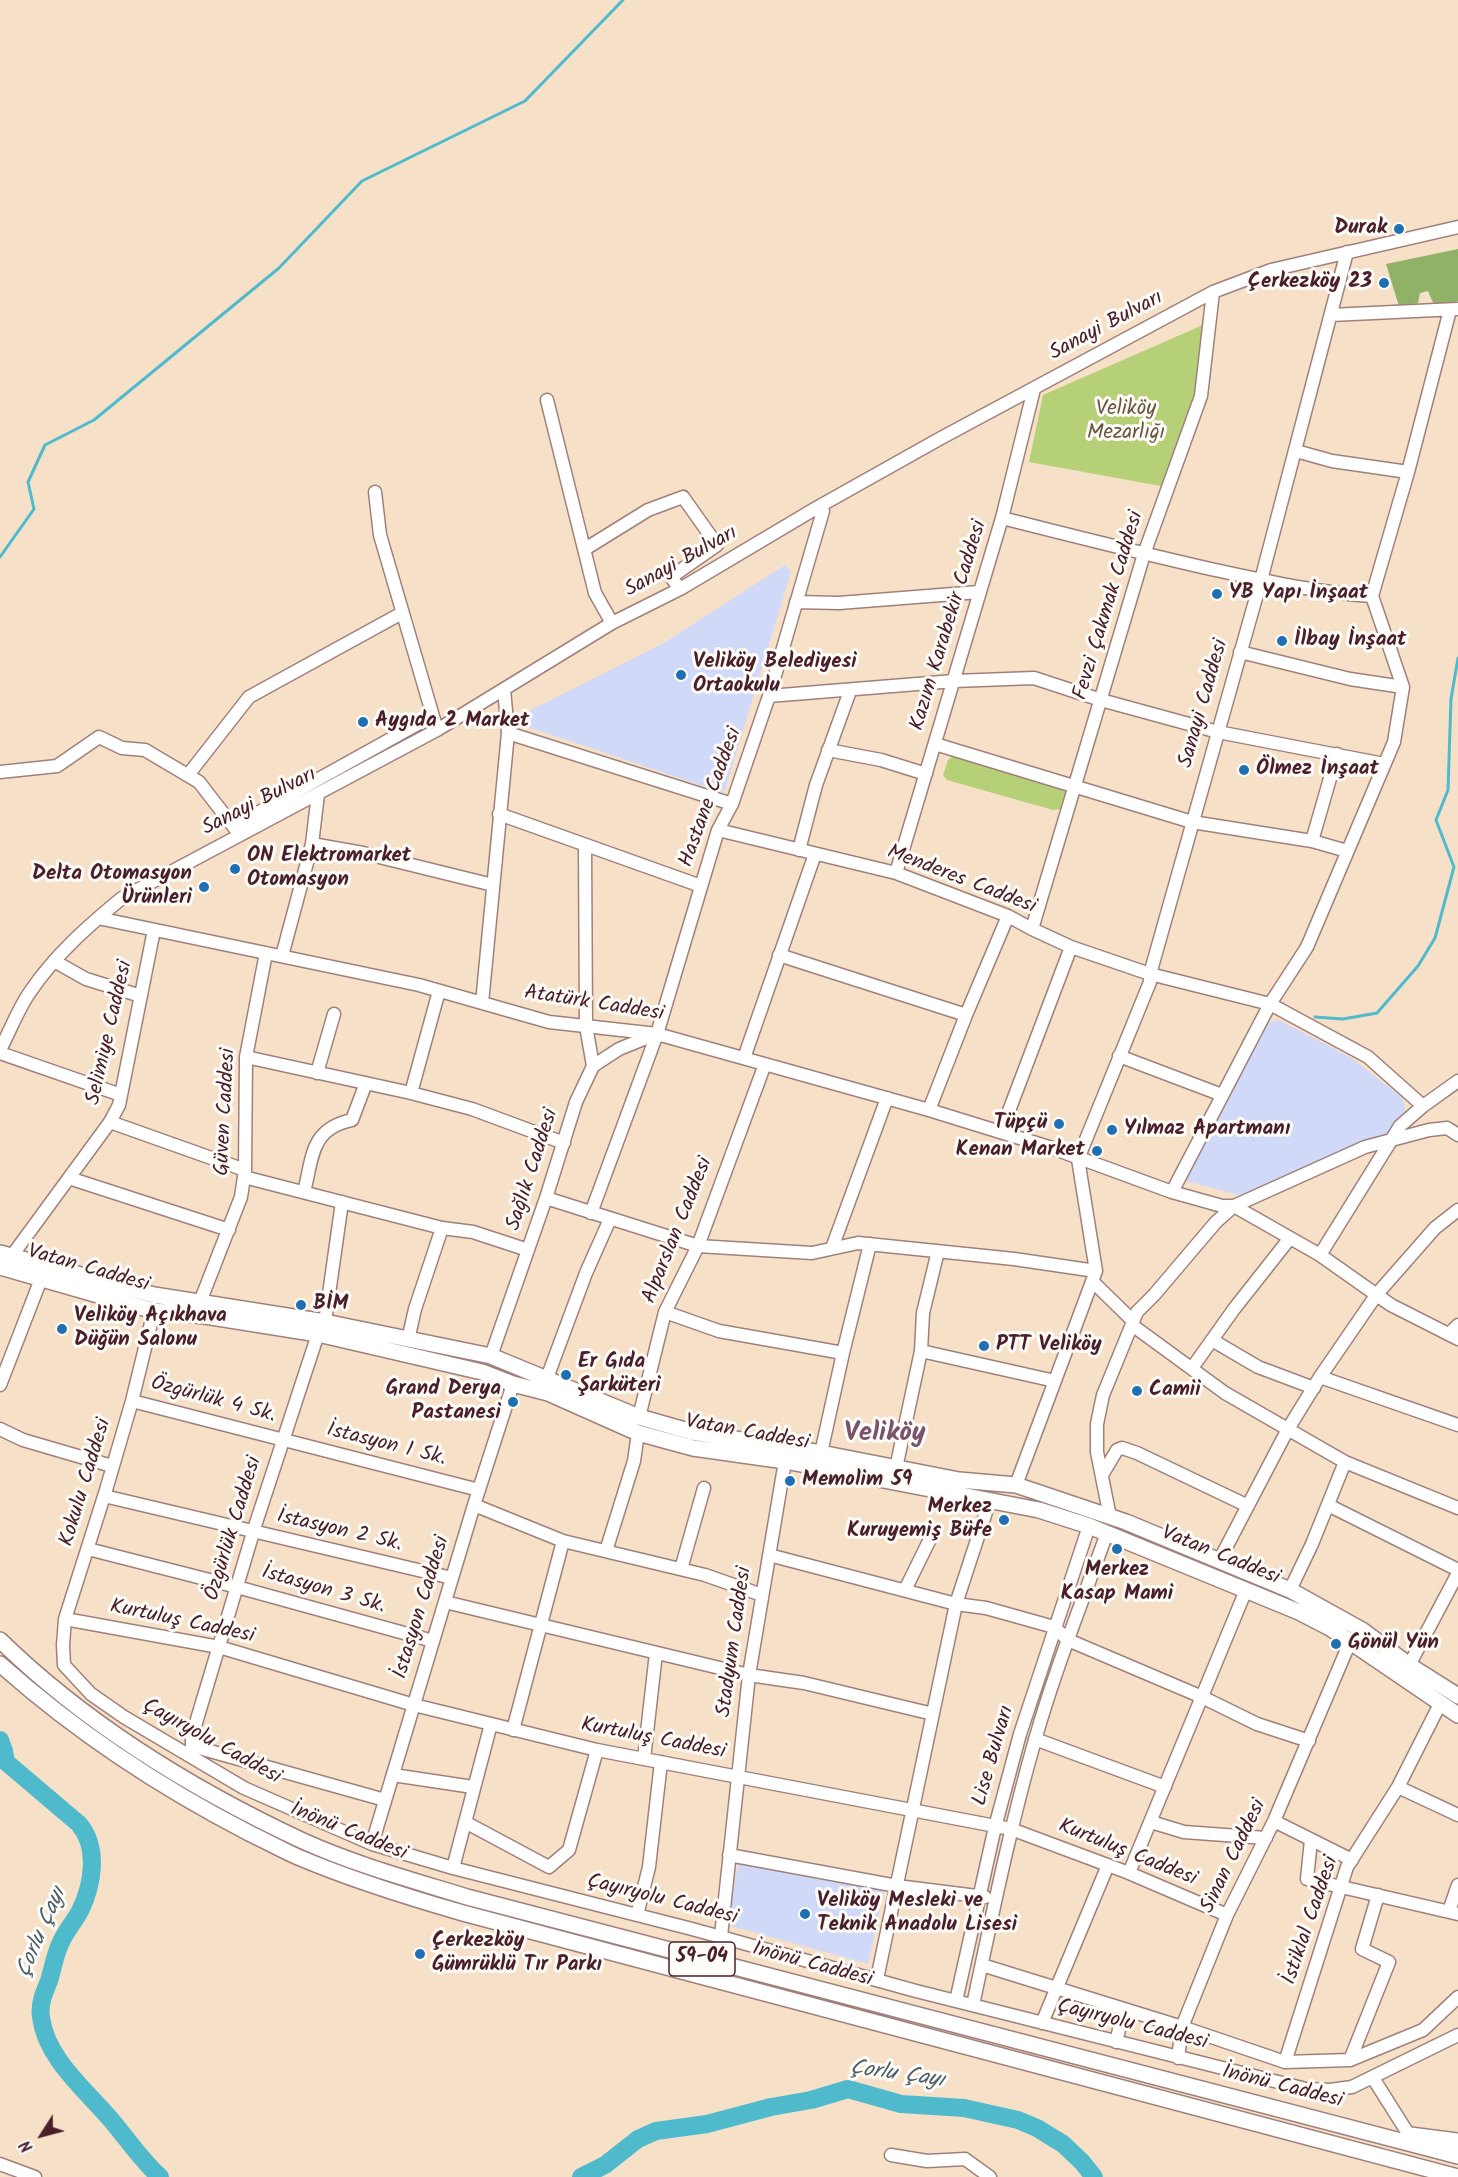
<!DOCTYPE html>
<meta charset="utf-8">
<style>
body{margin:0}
#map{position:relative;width:1458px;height:2177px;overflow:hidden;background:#f6e1c8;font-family:Kalam,sans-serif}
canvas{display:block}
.north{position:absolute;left:12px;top:2105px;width:60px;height:60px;-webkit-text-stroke:4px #fdfcf7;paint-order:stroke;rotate:234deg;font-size:16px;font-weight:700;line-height:24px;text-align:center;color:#4a1f2b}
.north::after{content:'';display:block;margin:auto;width:21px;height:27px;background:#4a1f2b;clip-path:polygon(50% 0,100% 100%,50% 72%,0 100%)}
</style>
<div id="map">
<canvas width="1458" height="2177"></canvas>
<div class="north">N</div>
</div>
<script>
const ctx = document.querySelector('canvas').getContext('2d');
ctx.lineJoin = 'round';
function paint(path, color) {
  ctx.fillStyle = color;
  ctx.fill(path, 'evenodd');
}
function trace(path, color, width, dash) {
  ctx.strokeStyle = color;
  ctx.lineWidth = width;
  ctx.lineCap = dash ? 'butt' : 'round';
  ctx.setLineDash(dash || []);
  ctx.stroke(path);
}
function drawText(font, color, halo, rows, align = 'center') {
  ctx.font = font + ' Kalam,sans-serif';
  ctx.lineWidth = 6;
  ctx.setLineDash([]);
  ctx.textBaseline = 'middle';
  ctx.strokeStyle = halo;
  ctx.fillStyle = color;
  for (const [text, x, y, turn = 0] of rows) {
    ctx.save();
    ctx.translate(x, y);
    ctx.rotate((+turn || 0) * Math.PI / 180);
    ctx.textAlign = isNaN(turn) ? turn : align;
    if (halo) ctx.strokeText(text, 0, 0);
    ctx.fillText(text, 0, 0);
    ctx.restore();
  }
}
const built = new Path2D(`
 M785 565 791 572 725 790 721 792 519 724V716L662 644Z
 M1279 1020 1350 1057 1402 1097 1407 1115 1386 1138 1242 1196 1183 1180 1265 1023Z
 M739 1861 885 1885 868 1964 731 1926V1901Z`);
const green = new Path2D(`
 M1212 321 1198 393 1166 487 1029 462 1043 395Z
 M953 756 1063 783 1066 790 1060 809 1053 810 947 780 943 775 948 760Z`);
const forest = new Path2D(`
 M1458 249V301L1435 307 1428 291 1420 293 1418 303 1399 306 1386 264Z`);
const stream = new Path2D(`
 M0 557 34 509 28 482 45 445 94 420 279 268 362 181 525 101 623 0
 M1315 1017 1343 1019 1377 1013 1418 966 1435 938 1454 867 1436 820 1448 790 1451 699 1458 658`);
const river = new Path2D(`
 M0 1740 4 1751 6 1762 79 1824C99 1848 93 1884 80 1911 74 1922 66 1931 61 1942 55 1954 53 1968 49 1981 44 1993 39 2004 41 2017 46 2059 87 2091 112 2121 128 2140 142 2161 160 2177
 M581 2177 605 2165 638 2139 656 2131 707 2124 771 2107 811 2100 848 2089 901 2104 964 2108 1018 2120 1037 2128 1063 2144 1082 2162 1094 2177`);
const minor = new Path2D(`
 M1331 315 1457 309
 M547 400 595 593 612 623
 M1296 451 1332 461 1408 472
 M375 492 380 535 437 730
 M1002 518C1073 536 1144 554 1215 570 1267 581 1319 593 1372 596
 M585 549 648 510 683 497 717 545 671 577 680 589
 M796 602 839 603 979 592
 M1240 652 1350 679 1403 687
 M769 696 954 681 1034 678 1101 700 1218 732 1384 764
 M508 733 732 804
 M935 744 1192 822 1312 841 1347 851
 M828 750 881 760 926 774
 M0 772 57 766 99 737 122 748 145 750 199 782 240 835
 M188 775 249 697 402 613
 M499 814 701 886
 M234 826 432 716
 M718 830 896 873 1008 916 1032 929 1071 947 1150 974 1270 1004 1368 1057 1423 1106
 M1312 841 1337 754
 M312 844 363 853 493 885
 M585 845 586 1026 593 1066
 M799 850 816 785 850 691
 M896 873 1002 518 1034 389
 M98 918 419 985 549 1022 657 1034 929 1110 1052 1148 1172 1192 1222 1206H1234L1320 1255 1391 1305 1458 1339
 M1032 929 1144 554 1201 396 1213 292
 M779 955 966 1015
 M282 956 312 844 318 794
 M54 961 86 979 141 996
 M482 1003 508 733 504 689
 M0 1050C10 1031 18 1009 30 992 55 955 88 926 122 898L437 730 612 623 680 589 818 507 941 438 1213 292 1271 270 1458 227
 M0 1053 121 1095
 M1119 1056 1222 1095
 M246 1057 411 1093 472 1109 564 1143
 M744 1058 815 854
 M317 1073 334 1014
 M411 1093 439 991
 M929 1110 966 1015 1008 916
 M110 1122 245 1170
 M1001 1132 1071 947
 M1078 1159 1150 982V974L1261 580 1347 252
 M244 1177 442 1228 473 1232 528 1250
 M69 1178 229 1230
 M304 1192C313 1157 310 1129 352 1120L366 1083
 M1172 1192 1270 1004 1307 947 1394 742 1403 687 1372 596 1408 472 1450 310
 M546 1198 698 1246 812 1253 858 1243 1014 1259 1096 1271
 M591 1213 657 1034 718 830 732 804 769 696 823 511 818 507
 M832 1248 887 1098
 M1320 1255 1400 1126 1423 1106 1458 1081
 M11 1257 110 1122 119 1105 154 930
 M1092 1281 1132 1320
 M200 1302 241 1197 245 1170 246 1057 266 953
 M154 1311 132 1401 106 1490 65 1619 63 1645 64 1665 91 1694 124 1717 244 1788 372 1844 453 1868 692 1929 916 1991 1306 2089 1330 2090 1352 2087 1458 2035
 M665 1312 719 1331 843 1353
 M325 1322 342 1202
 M1132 1325 1225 1393 1345 1462 1458 1508
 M318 1334 255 1526 192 1736V1746L385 1800
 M1449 1334 1458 1325
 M408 1340 415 1309 442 1228
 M1212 1340 1258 1367 1314 1388
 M921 1351 1055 1381
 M491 1356 546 1198 576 1102 593 1066 619 1049 656 1034
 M1192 1368 1234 1309 1290 1238
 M1320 1377 1458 1425
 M547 1378 586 1273 610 1219
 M0 1385 41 1279
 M132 1401 479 1490
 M639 1417 665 1312 698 1246 765 1064
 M0 1429 23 1440 112 1466
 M821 1453 843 1353 870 1244
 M896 1468 921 1351 923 1313 938 1251
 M1102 1475 1117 1450 1122 1448 1137 1453 1248 1506
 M1016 1485 1096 1271 1078 1159
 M104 1496 452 1578
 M474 1505 563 1541 705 1575 762 1595
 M1328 1505 1458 1570
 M1110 1517 1097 1452V1424L1103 1395 1137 1312 1154 1295 1216 1222 1234 1206 1365 1147 1429 1130 1447 1128 1458 1135
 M88 1549 237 1587 433 1641
 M606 1551 634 1461 638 1433
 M769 1555 956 1604 986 1608 1054 1627 1068 1640 1202 1697 1257 1724 1309 1741
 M1219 1561 1288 1429 1320 1377 1377 1294 1435 1228 1458 1210
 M681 1569 704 1488
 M905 1590 933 1533
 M1290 1590 1312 1544 1345 1462
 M445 1602 749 1675 804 1683 933 1714
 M65 1619 219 1647 414 1705 597 1750 1011 1829 1129 1873 1227 1915
 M1405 1673 1458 1573
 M513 1730 563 1541
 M1035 1739 1165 1787
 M644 1759 656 1653
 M393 1775 473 1787
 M1398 1787 1458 1815
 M1274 1821 1352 1860
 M465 1822 549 1867 569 1850 597 1750
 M1151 1822 1184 1832 1266 1838
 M1311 1840 1307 1879 1458 1914
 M372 1844 474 1505 513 1384
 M729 1855 897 1886 985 1897
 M453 1868 491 1724
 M1129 1873 1246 1590
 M1449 1911 1458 1885
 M637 1915 649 1867 661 1762
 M721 1936 749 1675 785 1461
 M982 1965 1182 2027 1285 2062 1350 2060 1423 2030 1458 1997
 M877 1979 956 1604 990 1500
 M956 2001 995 1827 1020 1734 1089 1526
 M973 2005C992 1916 1010 1827 1035 1740 1055 1670 1082 1602 1107 1533
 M1042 2023 1108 1865
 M1116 2042 1124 2009
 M1178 2058 1182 2027 1227 1915 1274 1821 1350 1642
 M1350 2060 1389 1962 1362 1949 1378 1895
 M1285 2062 1347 1867 1398 1787 1440 1704
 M1373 2078 1409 2135
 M891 2155 927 2161 965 2159 990 2177
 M0 2164 35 2177`);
const major = new Path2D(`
 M0 1253 154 1295 325 1322 491 1356 639 1417 692 1432 821 1453 959 1480 1016 1485 1126 1522 1290 1590 1362 1630 1409 1665 1458 1696
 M0 1267 154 1311 205 1316 318 1334 482 1372 513 1384 548 1393 638 1433 693 1448 785 1461 1039 1510 1089 1526 1299 1612 1330 1628 1458 1715
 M0 1640C86 1724 194 1790 303 1841 356 1865 412 1880 467 1897L1458 2156
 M0 1664C75 1731 160 1787 249 1833 266 1841 282 1850 298 1857 352 1880 407 1897 463 1913L1458 2177
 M1410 2135 1458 2141`);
const markers = [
 [1399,229,6,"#1f6fb2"],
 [1384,283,6,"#1f6fb2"],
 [1217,594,6,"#1f6fb2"],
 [1282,641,6,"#1f6fb2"],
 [681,675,6,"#1f6fb2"],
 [363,722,6,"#1f6fb2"],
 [1244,770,6,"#1f6fb2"],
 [235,869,6,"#1f6fb2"],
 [204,887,6,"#1f6fb2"],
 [1059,1124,6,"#1f6fb2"],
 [1112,1130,6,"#1f6fb2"],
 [1097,1151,6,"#1f6fb2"],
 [301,1305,6,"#1f6fb2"],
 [62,1329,6,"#1f6fb2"],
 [984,1346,6,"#1f6fb2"],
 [566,1375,6,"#1f6fb2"],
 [1137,1391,6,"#1f6fb2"],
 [513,1402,6,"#1f6fb2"],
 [790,1481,6,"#1f6fb2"],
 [1004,1520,6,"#1f6fb2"],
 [1117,1549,6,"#1f6fb2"],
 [1336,1644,6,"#1f6fb2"],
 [805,1914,6,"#1f6fb2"],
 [420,1954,6,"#1f6fb2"]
];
const shields = [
 [702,1959,66]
];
const shieldNames = [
 ["59-04",702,1959]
];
const poiNames = [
 ["Durak",1387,229,"right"],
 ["Çerkezköy 23",1372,283,"right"],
 ["YB Yapı İnşaat",1229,594],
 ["İlbay İnşaat",1294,641],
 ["Veliköy Belediyesi",693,663],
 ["Ortaokulu",693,687],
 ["Aygıda 2 Market",375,722],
 ["Ölmez İnşaat",1256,770],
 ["ON Elektromarket",247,857],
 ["Otomasyon",247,881],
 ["Delta Otomasyon",192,875,"right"],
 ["Ürünleri",192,899,"right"],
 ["Tüpçü",1047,1124,"right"],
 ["Yılmaz Apartmanı",1124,1130],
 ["Kenan Market",1085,1151,"right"],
 ["BİM",313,1305],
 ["Veliköy Açıkhava",74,1317],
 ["Düğün Salonu",74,1341],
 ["PTT Veliköy",996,1346],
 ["Er Gıda",578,1363],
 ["Şarküteri",578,1387],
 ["Grand Derya",501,1390,"right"],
 ["Pastanesi",501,1414,"right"],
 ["Camii",1149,1391],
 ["Memolim 59",802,1481],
 ["Merkez",992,1508,"right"],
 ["Kuruyemiş Büfe",992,1532,"right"],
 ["Merkez",1117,1571,"center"],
 ["Kasap Mami",1117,1595,"center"],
 ["Gönül Yün",1348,1644],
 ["Veliköy Mesleki ve",817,1902],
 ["Teknik Anadolu Lisesi",817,1926],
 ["Çerkezköy",432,1942],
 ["Gümrüklü Tır Parkı",432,1966]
];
const streetNames = [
 ["Sanayi Bulvarı",1107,327,-28],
 ["Sanayi Bulvarı",682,563,-29],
 ["Fevzi Çakmak Caddesi",1110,606,-73],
 ["Kazım Karabekir Caddesi",950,626,-73],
 ["Sanayi Caddesi",1205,704,-74],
 ["Hastane Caddesi",712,798,-70],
 ["Sanayi Bulvarı",260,803,-27],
 ["Menderes Caddesi",961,881,21],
 ["Atatürk Caddesi",594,1005,9],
 ["Selimiye Caddesi",111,1033,-77],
 ["Güven Caddesi",227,1112,-87],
 ["Sağlık Caddesi",534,1170,-72],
 ["Alparslan Caddesi",679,1231,-68],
 ["Vatan Caddesi",88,1270,16],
 ["Özgürlük 4 Sk.",213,1401,15],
 ["Vatan Caddesi",747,1434,10],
 ["İstasyon 1 Sk.",386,1446,14],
 ["Kokulu Caddesi",87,1483,-73],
 ["Özgürlük Caddesi",235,1529,-73],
 ["İstasyon 2 Sk.",339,1532,13],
 ["Vatan Caddesi",1220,1557,22],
 ["İstasyon 3 Sk.",323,1591,16],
 ["İstasyon Caddesi",423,1608,-73],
 ["Kurtuluş Caddesi",182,1623,12],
 ["Stadyum Caddesi",736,1642,-82],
 ["Kurtuluş Caddesi",653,1740,11],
 ["Çayıryolu Caddesi",211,1743,29],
 ["Lise Bulvarı",995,1756,-74],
 ["İnönü Caddesi",348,1833,22],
 ["Kurtuluş Caddesi",1127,1854,22],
 ["Sinan Caddesi",1235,1857,-64],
 ["Çayıryolu Caddesi",662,1901,14],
 ["İstiklal Caddesi",1312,1921,-71],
 ["İnönü Caddesi",812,1966,15],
 ["Çayıryolu Caddesi",1132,2026,14],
 ["İnönü Caddesi",1282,2088,14]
];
const parkNames = [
 ["Veliköy",1126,410],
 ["Mezarlığı",1126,434]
];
const waterNames = [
 ["Çorlu Çayı",43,1933,-67],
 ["Çorlu Çayı",897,2076,8]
];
const districtNames = [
 ["Veliköy",885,1435]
];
paint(built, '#d1d9f9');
paint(green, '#b5d076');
paint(forest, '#90b267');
trace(stream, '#50bacd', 3);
trace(river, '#50bacd', 18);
trace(minor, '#a0807a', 15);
trace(major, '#a0807a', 18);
trace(minor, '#fff', 12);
trace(major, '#fff', 15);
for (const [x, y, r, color] of markers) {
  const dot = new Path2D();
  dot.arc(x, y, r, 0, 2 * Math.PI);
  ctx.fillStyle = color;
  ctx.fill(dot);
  trace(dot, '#fdfcf7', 2);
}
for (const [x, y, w] of shields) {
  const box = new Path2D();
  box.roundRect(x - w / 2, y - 17, w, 34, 4.5);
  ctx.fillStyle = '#fdfcf7';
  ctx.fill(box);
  trace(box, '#4a1f2b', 1.5);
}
drawText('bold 20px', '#4a1f2b', null, shieldNames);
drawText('bold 21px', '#4a1f2b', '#fdfcf7', poiNames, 'left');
drawText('21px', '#4a1f2b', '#fdfcf7', streetNames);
drawText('21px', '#6a5442', '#fdfcf7', parkNames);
drawText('italic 22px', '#4c5d6c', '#fdfcf7', waterNames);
drawText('bold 27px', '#7a546c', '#fdfcf7', districtNames);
</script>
